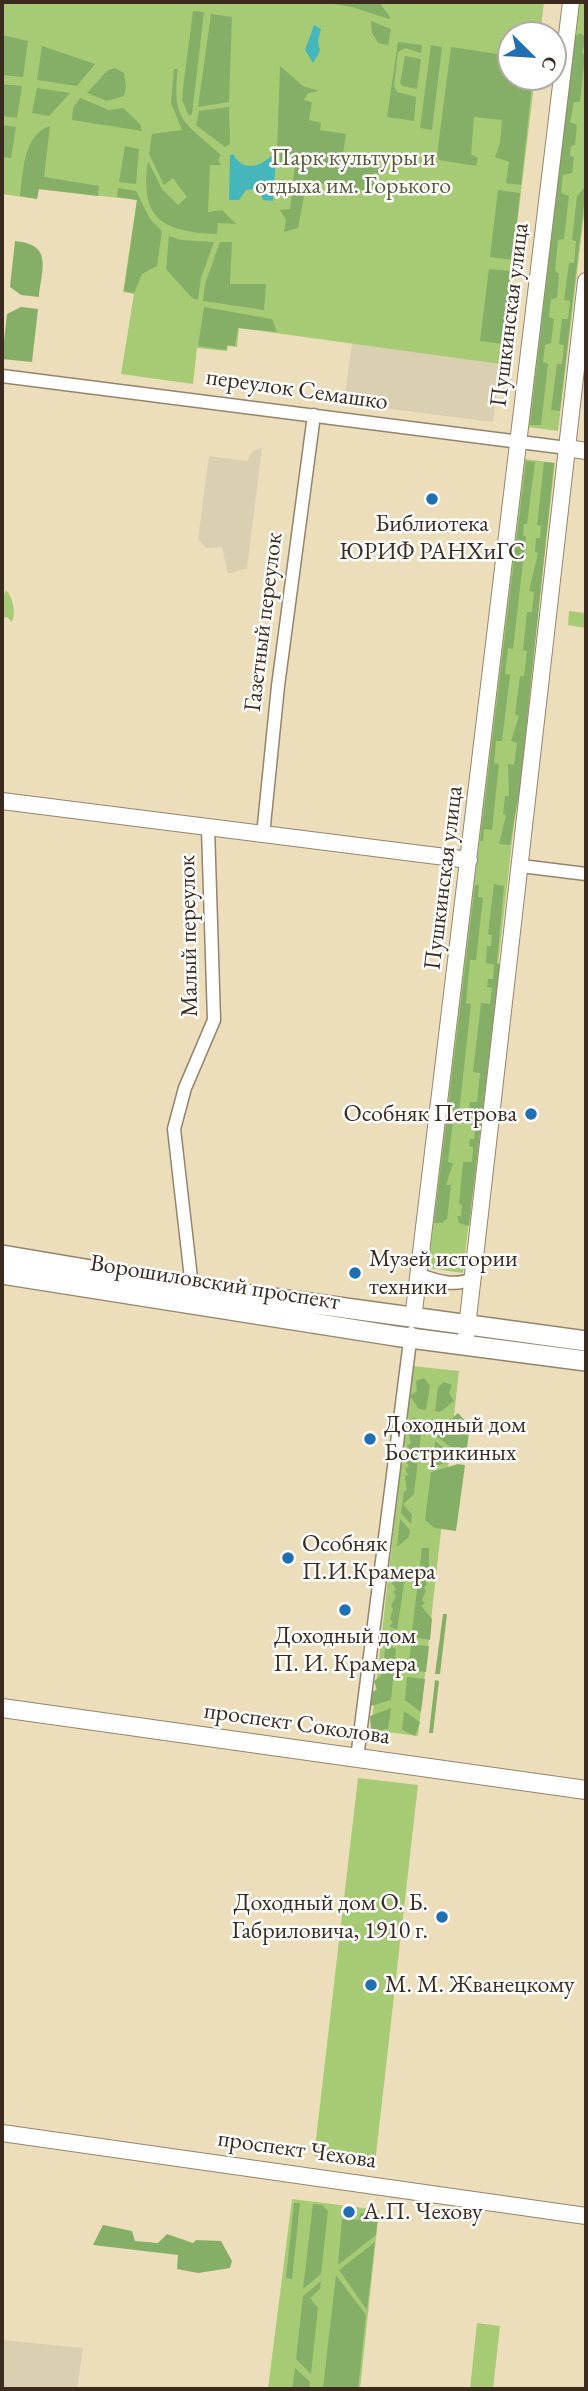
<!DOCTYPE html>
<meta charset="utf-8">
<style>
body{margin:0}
#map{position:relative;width:588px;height:2391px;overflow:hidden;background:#ecdebb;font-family:"EB Garamond",serif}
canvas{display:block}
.frame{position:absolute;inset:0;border:4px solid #3b2a1e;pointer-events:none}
.north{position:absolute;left:497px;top:21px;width:70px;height:70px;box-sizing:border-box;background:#fff;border:2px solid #b1aaa5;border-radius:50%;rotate:114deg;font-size:19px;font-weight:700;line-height:28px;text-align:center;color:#3b2a1e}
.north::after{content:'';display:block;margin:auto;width:24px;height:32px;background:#1f6fb2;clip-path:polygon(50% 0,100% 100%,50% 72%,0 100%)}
</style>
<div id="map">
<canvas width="588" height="2391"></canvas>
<div class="frame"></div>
<div class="north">С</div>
</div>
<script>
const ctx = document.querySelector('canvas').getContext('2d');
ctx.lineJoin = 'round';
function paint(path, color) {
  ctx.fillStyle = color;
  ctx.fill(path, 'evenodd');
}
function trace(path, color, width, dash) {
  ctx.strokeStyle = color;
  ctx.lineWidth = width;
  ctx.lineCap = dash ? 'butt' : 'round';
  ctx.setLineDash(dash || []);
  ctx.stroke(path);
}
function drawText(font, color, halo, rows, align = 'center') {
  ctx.font = font + ' "EB Garamond",serif';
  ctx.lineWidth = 5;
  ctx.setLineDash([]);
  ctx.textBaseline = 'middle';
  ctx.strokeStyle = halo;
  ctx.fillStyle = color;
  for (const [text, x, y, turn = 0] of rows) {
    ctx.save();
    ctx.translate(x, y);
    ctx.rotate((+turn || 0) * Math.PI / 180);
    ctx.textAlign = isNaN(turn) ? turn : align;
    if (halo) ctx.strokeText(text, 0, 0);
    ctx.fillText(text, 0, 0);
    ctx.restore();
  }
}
const built = new Path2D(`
 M352 342 500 364 493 422 344 403Z
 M262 448 247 568 228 574 222 547 206 548 198 539 209 456 247 461 253 451Z
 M2 2340 83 2348 77 2389H2Z`);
const green = new Path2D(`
 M2 2H544L540 35H511V77H535L500 364 239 328 237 347 228 346 227 351 197 348 193 384 121 374 134 294 123 292 137 200 38 189 37 199 2 194Z
 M579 2H586V198L558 431 528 427Z
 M525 459 555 463 463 1273 428 1268Z
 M6 590C13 597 16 613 12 622L7 617 2 618V599Z
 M569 611 586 613V628L568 625Z
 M412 1366 459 1371 418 1736 371 1730Z
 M358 1778 418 1785 375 2163 314 2156Z
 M292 2199 379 2210 360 2389H268Z
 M477 2323 500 2326 493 2389H470Z`);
const forest = new Path2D(`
 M322 2H379L390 17 389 19 352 7Z
 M193 11 204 12 192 114 189 116 182 100 183 88Z
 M211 14 232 17 229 102 198 107Z
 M371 21 391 29 388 45 378 43 372 33Z
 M580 33 586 37 582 53 585 54 580 102H574L570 122 577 125 575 145 571 146 570 156 574 157 572 173 563 175 561 193 569 196 564 239 558 240 555 271 559 274 557 298 551 299 549 317 554 319 551 343 545 345 543 362 548 364 541 425H530L575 36Z
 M2 35 28 41 23 77 2 75Z
 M398 42 422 45 421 53 405 48 398 52 394 86 397 92 416 97 414 121 387 117Z
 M431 45 442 47 432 130 420 128Z
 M42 46 95 64 77 86 37 80Z
 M451 47 511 56V77H533L521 185 506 183 509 162 495 157 500 143 502 120 474 117 471 154 478 158 476 166 439 160 437 155Z
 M405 56 421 59 417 89 402 86 400 83Z
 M280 66 303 86 319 91 308 93 304 100 312 102 309 120 321 123 320 130 346 134 342 160 382 167 381 174 374 173V180L378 181 376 193 307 181 298 228 284 232 286 220 280 210 290 209 295 164 280 162V152L277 151Z
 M115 68 124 73 126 87 124 96 107 101 87 93 107 71Z
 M174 69H178C171 122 186 123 221 155L218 160 221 165H210L208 212 222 210 236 224 218 223 217 234C164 232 139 220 148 161L162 189 178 205 187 197 173 178 164 185 149 154 152 134 182 130 171 103Z
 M2 84 22 86 17 118 2 116Z
 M37 88 70 93 49 116 32 113Z
 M80 98 109 110 123 108 140 124 142 131 72 120 73 108Z
 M229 107 230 144 225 147 196 125 199 111Z
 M2 125 16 127 11 158 2 157Z
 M50 126 44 177 99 186 98 196 39 189 37 199 20 196C23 174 23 134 50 126Z
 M125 146 139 149 136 184 119 182Z
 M586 186 560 411 551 410 557 364H562L564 345 559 344 562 319H568L570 301 564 300 569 263H574L576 241 572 240 577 196Z
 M118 188 136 191 150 219 162 231 157 266 142 274 134 293 124 291 137 200 117 197Z
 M498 190 520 193 513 260 490 257Z
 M169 236 181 240 214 242 201 278 198 300 192 298 166 269Z
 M15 241C53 245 42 267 39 297L21 295 10 287Z
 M220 242H232L230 284H266L264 310 203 301 205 284Z
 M489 269 512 271 503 344 480 341Z
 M21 307 38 309 32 362 2 359 7 314Z
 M204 307 272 319 277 332 238 328 235 346 227 345 226 350 198 346Z
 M526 461 535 462 527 524H524L523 536H526L513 649 508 648 505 674 510 675 502 741H496L494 763 499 764 492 830 484 829 483 841H480Z
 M544 462 554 463 520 788 510 845 499 844 506 815 503 814 505 796H509L508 764 514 765 517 743 511 741 519 716 515 714 520 676H524L527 651 523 650 527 612H532L534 592 529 591 538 553 535 552 536 538H540L541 526 537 525Z
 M494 884 504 886 497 963 500 964 469 1226 459 1223 457 1216H461L462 1205 459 1204 463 1162H472L473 1147 469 1146 470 1139H474L476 1123 468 1122 470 1102H477L480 1073 473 1072 481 1003 490 1004 492 988 487 987 488 979H493L494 965 486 963 487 946H491L492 935 488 934Z
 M475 885H479L478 897 483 898 476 960H470L466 1003 471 1004 459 1113H454L448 1162 453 1163 446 1185H451L447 1219 442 1223H434Z
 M424 1378 430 1386 426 1410 419 1409 410 1396 417 1391 416 1381Z
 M444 1382 452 1385 449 1393 454 1401 440 1412 435 1411 438 1387Z
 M458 1413 470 1426 466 1455H460L434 1434Z
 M414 1417 422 1427 414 1494 403 1504 412 1515 411 1524 401 1513 404 1492 407 1490 405 1477 408 1474 405 1469 409 1466 406 1462 410 1458 407 1453 411 1450 407 1446 411 1443 409 1437 413 1426 410 1421Z
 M435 1441 458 1459 432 1467Z
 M458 1464 465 1465 456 1531 435 1528 425 1520 431 1472Z
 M400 1519 410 1530 409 1537 397 1547Z
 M422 1548H429V1571L425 1574 428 1578 425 1580 427 1585 424 1587 426 1591 422 1600 425 1603 421 1606 432 1619 430 1640 418 1638 412 1631Z
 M394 1568 400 1569 405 1578 397 1630 389 1626 393 1623 390 1619 393 1609 391 1606 396 1596 393 1592 396 1589 392 1583Z
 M443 1614H447L440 1674H435Z
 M386 1644 396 1649 391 1700 371 1706V1692L377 1690 374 1681 381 1676Z
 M411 1645 429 1646 426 1672 408 1670Z
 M407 1677 425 1679 421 1712 405 1700Z
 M435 1680 439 1681 433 1733H429Z
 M391 1708 388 1729 371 1731 370 1716Z
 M404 1711 420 1722 415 1736 402 1730Z
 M294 2203H300L292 2279 286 2278Z
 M313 2204 322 2205 328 2211 321 2274 303 2289Z
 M360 2213 378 2215 376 2235 338 2265 342 2219 359 2220Z
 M103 2225 132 2231 135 2241 158 2243 167 2234 193 2243 196 2240 221 2241 232 2261 230 2268 198 2273 177 2269 178 2255 93 2245Z
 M375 2242 367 2310 339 2270Z
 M336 2275 366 2315 358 2389 323 2388Z
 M321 2281 320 2289 310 2298 318 2308 311 2374 296 2359 303 2296Z
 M295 2368 310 2382 309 2389H292Z`);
const water = new Path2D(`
 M314 25 321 29 318 41 320 51 313 63 305 50Z
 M233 154C242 171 259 168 271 156L276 157 273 201 263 200 261 194 254 189 246 190 239 200H229L230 155Z`);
const minor = new Path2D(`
 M2 376 567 448
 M263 835 278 686 314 415
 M521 866 586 874
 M420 1275C439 1282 456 1287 474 1278
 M192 1287 174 1129 185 1088 214 1020 208 828
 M357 1758 411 1333`);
const tertiary = new Path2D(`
 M567 448 586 451
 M2 801 469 860
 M413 1319 571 2
 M465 1345 586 281
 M2 2133 586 2216`);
const secondary = new Path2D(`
 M2 1708 586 1790`);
const primary = new Path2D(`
 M2 1255 192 1287 586 1341
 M2 1274 395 1336 586 1361`);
const markers = [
 [432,499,7,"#1f6fb2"],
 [531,1114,7,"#1f6fb2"],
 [355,1273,7,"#1f6fb2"],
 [370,1439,7,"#1f6fb2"],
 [288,1558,7,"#1f6fb2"],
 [345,1610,7,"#1f6fb2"],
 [442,1917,7,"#1f6fb2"],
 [371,1985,7,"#1f6fb2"],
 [349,2212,7,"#1f6fb2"]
];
const parkNames = [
 ["Парк культуры и",353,158],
 ["отдыха им. Горького",353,186]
];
const streetNames = [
 ["Пушкинская улица",510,315,-83],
 ["переулок Семашко",297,390,8],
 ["Газетный переулок",264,622,-83],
 ["Пушкинская улица",444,878,-83],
 ["Малый переулок",189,936,-91],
 ["Ворошиловский проспект",215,1283,9],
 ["проспект Соколова",297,1724,8],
 ["проспект Чехова",297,2150,8]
];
const poiNames = [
 ["Библиотека",432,524,"center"],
 ["ЮРИФ РАНХиГС",432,552,"center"],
 ["Особняк Петрова",517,1114,"right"],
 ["Музей истории",369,1259],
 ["техники",369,1287],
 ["Доходный дом",384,1425],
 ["Бострикиных",384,1453],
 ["Особняк",302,1544],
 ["П.И.Крамера",302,1572],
 ["Доходный дом",345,1636,"center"],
 ["П. И. Крамера",345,1664,"center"],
 ["Доходный дом О. Б.",428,1903,"right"],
 ["Габриловича, 1910 г.",428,1931,"right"],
 ["М. М. Жванецкому",385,1985],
 ["А.П. Чехову",363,2212]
];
paint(built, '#dbcfb1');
paint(green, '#a7cb74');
paint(forest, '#85af66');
paint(water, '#46b6bd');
trace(minor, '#94846c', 15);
trace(tertiary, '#94846c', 18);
trace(secondary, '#94846c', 20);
trace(primary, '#94846c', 22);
trace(minor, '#fff', 12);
trace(tertiary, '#fff', 16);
trace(secondary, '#fff', 18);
trace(primary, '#fff', 19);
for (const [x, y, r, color] of markers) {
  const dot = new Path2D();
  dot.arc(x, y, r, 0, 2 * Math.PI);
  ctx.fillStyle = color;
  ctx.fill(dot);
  trace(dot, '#fff', 2.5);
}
drawText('24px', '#5b5a38', '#fff', parkNames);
drawText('24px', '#3b2a1e', '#fff', streetNames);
drawText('24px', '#3b2a1e', '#fff', poiNames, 'left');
</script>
